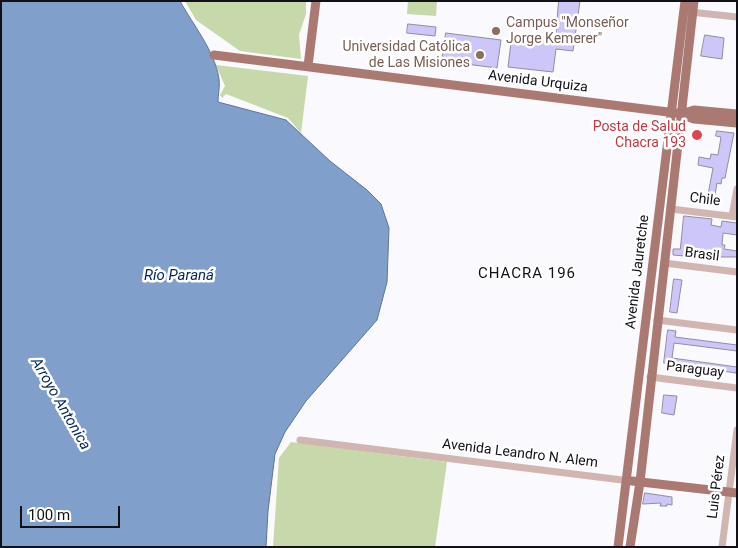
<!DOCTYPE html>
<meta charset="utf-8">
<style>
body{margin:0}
#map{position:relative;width:738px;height:548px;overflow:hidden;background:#f9f9fe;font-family:Roboto,sans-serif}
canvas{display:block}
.frame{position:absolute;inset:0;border:2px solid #121118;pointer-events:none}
.scale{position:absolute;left:20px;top:506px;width:100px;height:22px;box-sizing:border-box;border:2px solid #121118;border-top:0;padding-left:6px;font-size:15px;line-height:18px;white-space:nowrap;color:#121118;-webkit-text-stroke:4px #fff;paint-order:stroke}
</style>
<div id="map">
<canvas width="738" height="548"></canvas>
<div class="frame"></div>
<div class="scale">100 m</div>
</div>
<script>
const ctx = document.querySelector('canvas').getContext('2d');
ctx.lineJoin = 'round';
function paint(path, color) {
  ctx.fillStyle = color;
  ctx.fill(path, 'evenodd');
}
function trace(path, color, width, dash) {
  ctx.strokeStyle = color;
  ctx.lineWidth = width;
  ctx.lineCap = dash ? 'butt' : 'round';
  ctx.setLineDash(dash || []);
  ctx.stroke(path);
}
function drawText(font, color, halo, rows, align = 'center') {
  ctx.font = font + ' Roboto,sans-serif';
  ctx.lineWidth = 5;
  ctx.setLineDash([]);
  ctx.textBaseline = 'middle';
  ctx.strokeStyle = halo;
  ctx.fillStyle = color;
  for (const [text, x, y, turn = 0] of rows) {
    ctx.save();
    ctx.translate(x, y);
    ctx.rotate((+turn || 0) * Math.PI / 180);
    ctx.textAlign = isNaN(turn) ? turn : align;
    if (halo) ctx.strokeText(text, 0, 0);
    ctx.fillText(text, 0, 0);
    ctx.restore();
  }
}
const green = new Path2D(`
 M185 1H306V14L299 35 301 59 240 51 196 20Z
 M408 1H437L436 16 407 14Z
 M216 65 308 76 301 133 288 118 226 94 222 98 220 95 225 86Z
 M291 442 447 462 435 547H273L279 458Z`);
const water = new Path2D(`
 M1 1H180C193 25 215 51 219 79 220 87 218 95 218 102L286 120 330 161 367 190 381 204 389 228 387 282 377 320 306 401 285 432 275 454 268 511 266 547H1Z`);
const building = new Path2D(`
 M559 1H580L573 51 556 49 553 72 508 67 512 34 555 39Z
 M408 24 436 27 435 36 407 33Z
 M446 33 501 40 497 68 442 61Z
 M705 35 724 38 722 59 701 56Z
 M717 131 734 133 725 178H722L721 184 717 183 714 201 707 200 713 168 698 165 699 157 710 159 711 154 718 155 721 137 716 136Z
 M684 216 712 219 711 225 721 227 722 221 737 223V235L723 233 722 245H725L724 249 737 251V257H705V253L686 250 685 256 673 255V249H680Z
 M674 279 682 280 677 313 670 312Z
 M668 330 676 331 675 337 737 345V351L674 343 672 358 737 367 736 373 664 363Z
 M664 395 677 396 674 415 662 413Z
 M645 493 672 497V505L667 504V506H660L661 503 643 504Z`);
const minor = new Path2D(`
 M690 12 737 17
 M671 209 737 217
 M732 216 737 189
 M664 263 737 272
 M657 320 737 330
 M650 377 737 388
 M300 440 630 481
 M722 547 737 430`);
const major = new Path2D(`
 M214 55 676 113 694 119 737 123
 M308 66 316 1
 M681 114 694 110 737 114
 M632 481 737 493
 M618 547 685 1
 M630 547 640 482 694 1`);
const markers = [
 [496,31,5,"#8d6e63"],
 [480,55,5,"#8d6e63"],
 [697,135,6,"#e0444e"]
];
const educationNames = [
 ["Campus \"Monseñor",506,23],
 ["Jorge Kemerer\"",506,39],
 ["Universidad Católica",470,47,"right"],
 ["de Las Misiones",470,63,"right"]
];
const streetNames = [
 ["Avenida Urquiza",538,82,7],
 ["Chile",705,200,7],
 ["Brasil",702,255,7],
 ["Avenida Jauretche",638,272,-83],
 ["Paraguay",695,370,7],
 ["Avenida Leandro N. Alem",520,454,7],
 ["Luis Pérez",717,487,-83]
];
const healthNames = [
 ["Posta de Salud",686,127],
 ["Chacra 193",686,143]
];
const neighbourhoodNames = [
 ["CHACRA 196",527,274]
];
const waterNames = [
 ["Río Paraná",179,276],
 ["Arroyo Antonica",60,404,60]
];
paint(green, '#c7d8aa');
paint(water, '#809fca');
trace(water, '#5f7495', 1);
paint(building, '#ccc6f9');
trace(building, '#8f8da2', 1);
trace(minor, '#d0b5b0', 7);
trace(major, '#aa7a72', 9);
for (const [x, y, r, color] of markers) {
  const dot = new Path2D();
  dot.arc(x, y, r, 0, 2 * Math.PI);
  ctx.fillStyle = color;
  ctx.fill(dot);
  trace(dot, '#fff', 2);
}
drawText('14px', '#785e54', '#fff', educationNames, 'left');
drawText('14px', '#121118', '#fff', streetNames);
drawText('14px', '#be3a42', '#fff', healthNames, 'right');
ctx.letterSpacing = '1px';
drawText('15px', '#121118', '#fff', neighbourhoodNames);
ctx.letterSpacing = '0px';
drawText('italic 15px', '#00275a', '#fff', waterNames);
</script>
